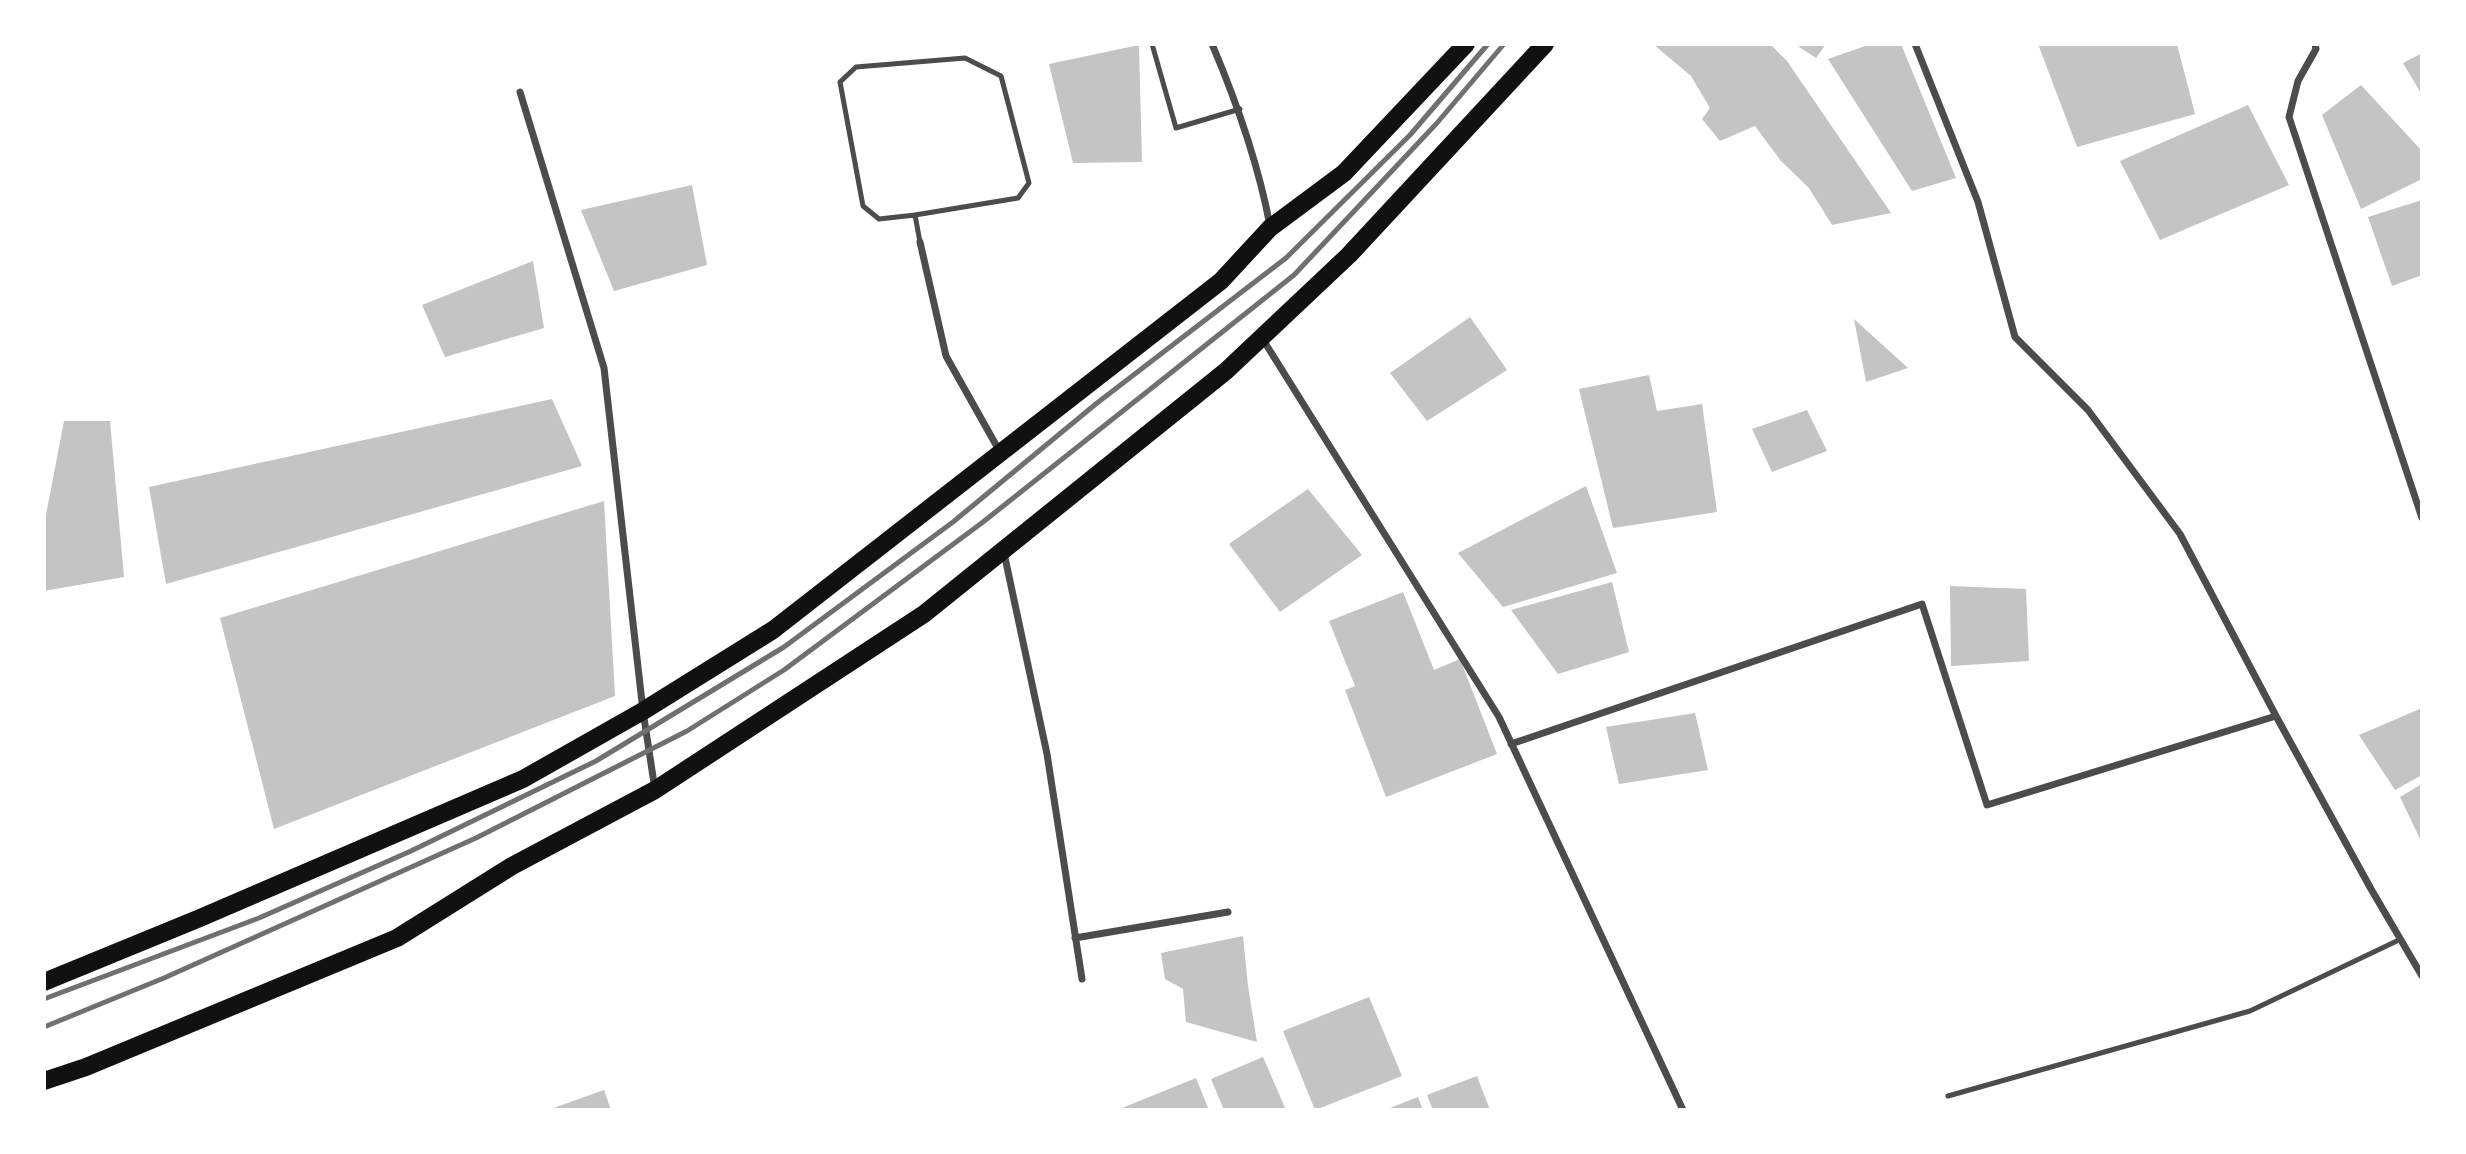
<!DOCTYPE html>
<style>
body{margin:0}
#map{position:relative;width:2466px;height:1154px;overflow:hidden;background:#fff;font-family:Signika,sans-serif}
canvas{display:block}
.frame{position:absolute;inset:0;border:46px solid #fff;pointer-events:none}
</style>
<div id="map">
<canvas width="2466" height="1154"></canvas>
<div class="frame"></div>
</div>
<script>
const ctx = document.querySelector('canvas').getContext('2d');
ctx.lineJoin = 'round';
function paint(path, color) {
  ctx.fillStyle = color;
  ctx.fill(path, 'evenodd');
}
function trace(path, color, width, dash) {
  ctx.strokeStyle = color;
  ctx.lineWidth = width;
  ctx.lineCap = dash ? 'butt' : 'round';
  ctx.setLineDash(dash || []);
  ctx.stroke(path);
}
const building = new Path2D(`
 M1653 44H1770L1787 61 1891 213 1832 225 1809 188 1781 161 1755 126 1720 141 1702 119 1710 108 1691 76Z
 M1795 44H1826L1816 58Z
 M1871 44H1901L1956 178 1912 191 1828 59Z
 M2038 44H2177L2195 114 2077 147Z
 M1139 45 1142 162 1073 163 1049 64Z
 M2422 53V95L2403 63Z
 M2361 85 2422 151V179L2361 209 2322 115Z
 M2248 105 2289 185 2160 240 2120 161Z
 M692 185 707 265 614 291 581 210Z
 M2422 200V275L2392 286 2368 217Z
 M533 261 544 328 445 357 422 305Z
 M1470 317 1507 370 1427 421 1390 373Z
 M1854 319 1908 368 1866 382Z
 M1649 375 1657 411 1702 404 1717 512 1613 528 1579 389Z
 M552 399 582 466 166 584 149 487Z
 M1807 410 1827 451 1772 472 1752 429Z
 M64 421H110L124 577 44 591V525Z
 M1586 486 1617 573 1503 607 1458 553Z
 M1308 489 1362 555 1280 612 1229 544Z
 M604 501 615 696 274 829 220 618Z
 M1612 582 1629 652 1558 674 1511 610Z
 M1950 586 2026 589 2029 661 1951 666Z
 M1403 592 1434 670 1460 659 1497 754 1386 797 1345 690 1355 686 1329 621Z
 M2422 708V775L2395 790 2359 735Z
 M1695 713 1708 770 1619 784 1606 727Z
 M2422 784V843L2400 797Z
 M1243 936 1248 986 1257 1042 1186 1022 1183 989 1165 979 1161 953Z
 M1369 997 1402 1076 1315 1110 1283 1031Z
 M1263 1057 1286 1110H1224L1211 1079Z
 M1477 1076 1490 1110H1433L1427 1095Z
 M1196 1078 1209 1110H1117Z
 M604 1090 611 1110H548Z
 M1418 1097 1423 1110H1385Z`);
const service = new Path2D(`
 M1152 44 1176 128 1240 109
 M965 58 1001 76 1029 183 1018 198 915 215 879 219 863 206 840 82 856 67Z
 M915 215 920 242
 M1948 1096 2250 1011 2401 939`);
const minor = new Path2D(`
 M1212 44C1237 103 1258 162 1270 226
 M1915 44 1978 202 2015 337 2088 410 2180 534 2276 716 2371 889 2422 976
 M2315 44 2316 49 2298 81 2289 117 2422 518
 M520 92 604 368 643 711 655 790
 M920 242 946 356 1000 452
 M1262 338 1499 717 1683 1110
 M1004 553 1047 754 1082 979
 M1511 744 1922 604 1987 805 2276 716
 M1075 938 1228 912`);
const primary = new Path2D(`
 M44 982 200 918 523 779 643 711 773 630 1221 281 1270 228 1344 173 1466 44
 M44 1081 86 1067 397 938 512 866 655 790 924 614 1226 371 1349 255 1545 44`);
const rail = new Path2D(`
 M44 999 259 918 411 851 596 761 784 647 953 522 1097 403 1286 258 1410 135 1488 44
 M44 1027 164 978 476 838 687 731 784 670 983 522 1294 275 1437 123 1504 44`);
paint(building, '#c4c4c4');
trace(service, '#4c4c4c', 5);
trace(minor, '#4c4c4c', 7);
trace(primary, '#111', 18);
trace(rail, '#707070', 5);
</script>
